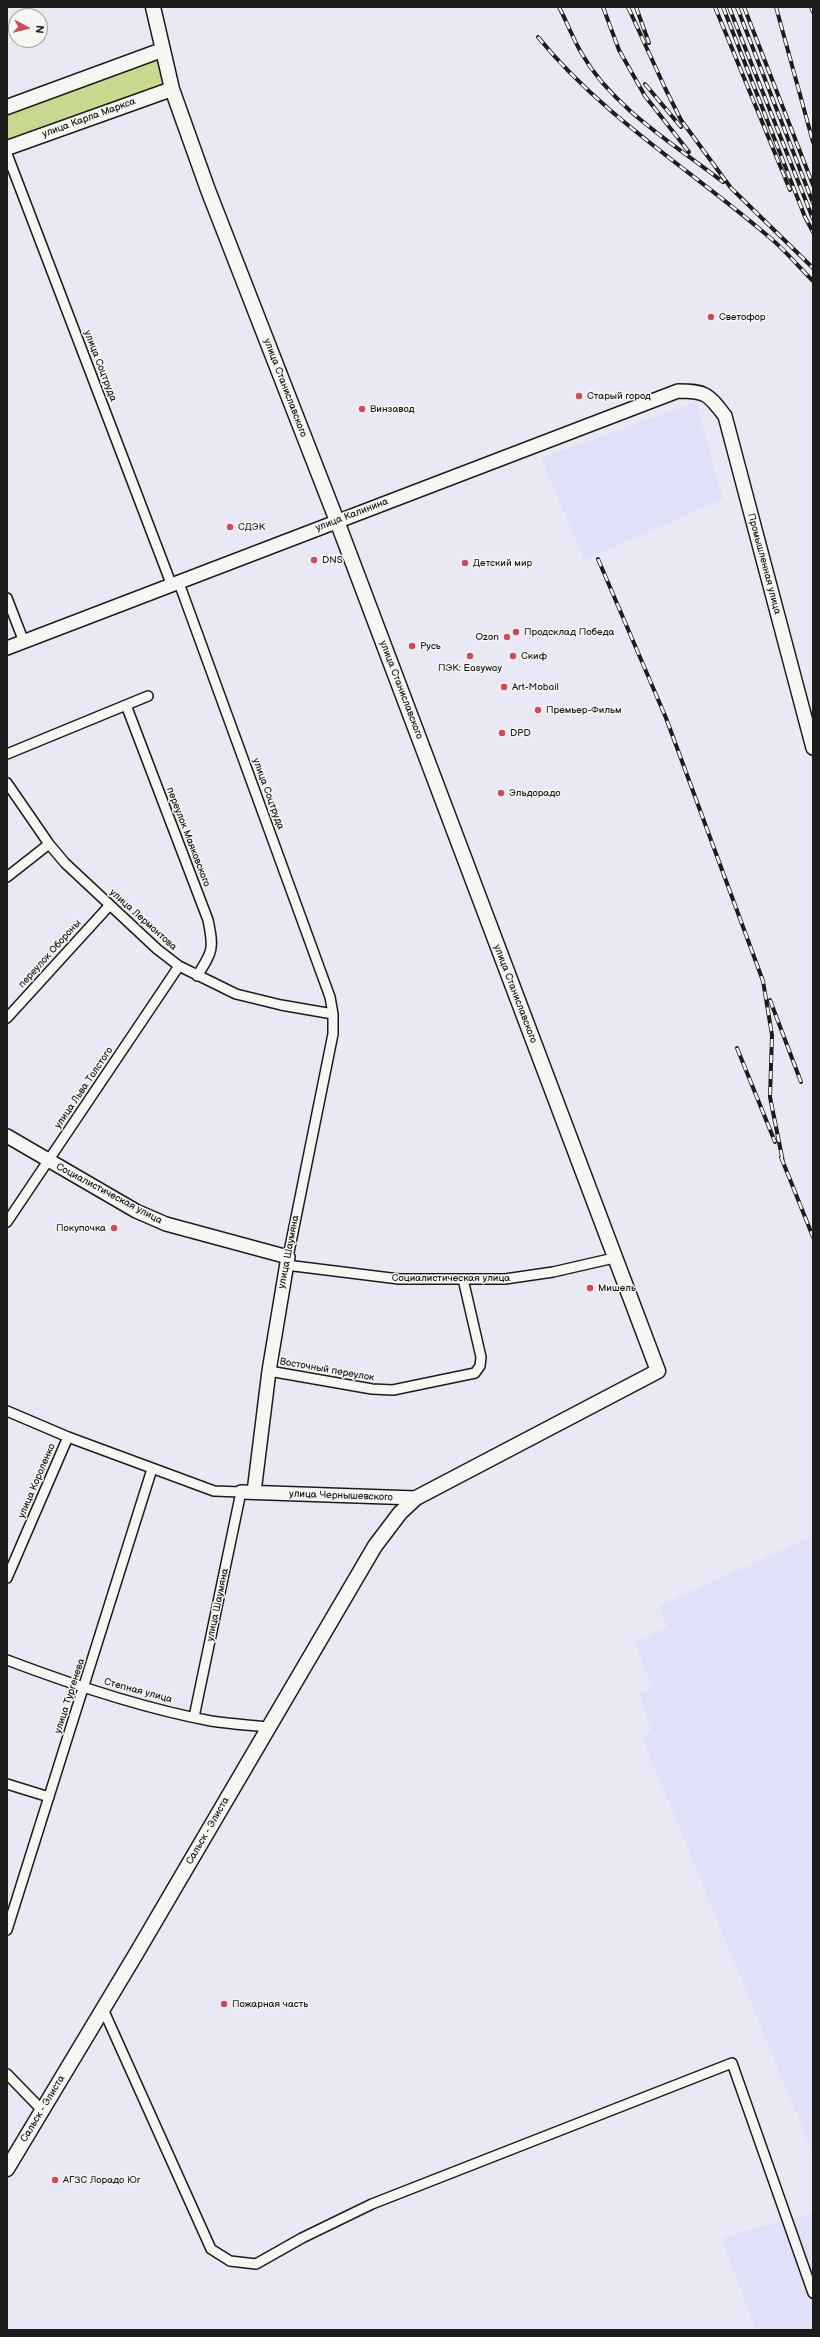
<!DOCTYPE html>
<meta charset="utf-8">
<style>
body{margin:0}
#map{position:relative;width:820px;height:2337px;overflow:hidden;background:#e9e9f6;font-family:"Balsamiq Sans",sans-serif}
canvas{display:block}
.frame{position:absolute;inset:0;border:8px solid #1c1c1c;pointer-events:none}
.north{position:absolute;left:8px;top:8px;width:40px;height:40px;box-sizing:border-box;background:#f6f6f2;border:1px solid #9f9f9c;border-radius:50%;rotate:97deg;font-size:11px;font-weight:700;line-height:16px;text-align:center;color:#1c1c1c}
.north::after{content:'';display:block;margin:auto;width:14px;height:18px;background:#d1495b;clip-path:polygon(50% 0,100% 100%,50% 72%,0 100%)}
</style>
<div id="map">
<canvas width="820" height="2337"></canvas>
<div class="frame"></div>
<div class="north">N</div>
</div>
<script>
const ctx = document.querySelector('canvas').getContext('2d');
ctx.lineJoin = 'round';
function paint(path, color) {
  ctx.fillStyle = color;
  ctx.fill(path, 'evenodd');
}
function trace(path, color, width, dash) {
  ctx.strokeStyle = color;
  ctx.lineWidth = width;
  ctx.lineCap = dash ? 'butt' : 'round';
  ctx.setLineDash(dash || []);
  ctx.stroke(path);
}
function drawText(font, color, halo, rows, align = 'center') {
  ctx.font = font + ' "Balsamiq Sans",sans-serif';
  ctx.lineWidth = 3;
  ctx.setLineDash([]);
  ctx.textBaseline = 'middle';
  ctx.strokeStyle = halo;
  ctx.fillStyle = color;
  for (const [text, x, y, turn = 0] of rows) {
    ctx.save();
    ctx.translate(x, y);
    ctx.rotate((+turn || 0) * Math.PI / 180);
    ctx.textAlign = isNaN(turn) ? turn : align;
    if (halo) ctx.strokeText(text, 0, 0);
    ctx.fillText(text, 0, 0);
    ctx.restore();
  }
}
const built = new Path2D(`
 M696 402 723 499 584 560 541 458Z
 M813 1536V2154L642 1737 651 1731 639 1692 653 1689 634 1642 667 1627 659 1606Z
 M813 2213V2330H756L721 2238Z`);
const green = new Path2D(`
 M162 50 172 89 7 149V107Z`);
const street = new Path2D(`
 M7 154 172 586
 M179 583 330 997 333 1014V1034L288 1257
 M7 598 24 642
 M126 705 208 920C214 949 213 951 197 976
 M7 754 148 696
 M7 783 49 844 65 863 157 949 179 966 236 994 281 1005 333 1014
 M7 877 49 844
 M7 1018 109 906
 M7 1222 179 966
 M286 1265 399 1279H505L553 1272 614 1258
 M269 1371 372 1389 393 1390 475 1373 480 1366 481 1357 463 1279
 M7 1411 68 1437 214 1491 241 1492 194 1717
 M7 1578 68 1437
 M7 1660C73 1685 141 1708 211 1721 230 1724 249 1725 268 1727
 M7 1784 49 1797
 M7 1930 152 1469
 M103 2009 211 2249 230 2261 256 2264 302 2238 372 2204 732 2063 813 2293
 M7 2074 42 2110`);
const secondary = new Path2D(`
 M7 648 678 391C706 391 708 394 725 416L813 748
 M7 1136 136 1211 166 1224 288 1257 269 1371 254 1492
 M241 1492 416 1498`);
const primary = new Path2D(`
 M7 107 162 50
 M7 148 172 89
 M7 2169 136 1954 375 1546 400 1513 416 1498 658 1371 337 521 208 190 172 89 153 7`);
const rail = new Path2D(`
 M559 7C567 22 573 39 582 54 613 108 674 144 723 182
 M603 7 619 50 645 96 689 152
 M628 7 665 88 681 120 731 188 813 268
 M636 7 649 43
 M715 7 790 190
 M723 7 805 217 813 232
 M729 7 813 219
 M737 7 813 203
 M744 7 813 185
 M776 7 813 142
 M811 7 813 12
 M538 37C602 116 691 170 768 236 784 249 798 266 813 281
 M645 84 681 127
 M598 559 666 718 763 981 772 1035 770 1097 783 1162
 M770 1000 801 1082
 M737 1048 775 1142
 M781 1157 813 1237`);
const markers = [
 [711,317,4,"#d1495b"],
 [579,396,4,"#d1495b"],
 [362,409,4,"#d1495b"],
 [230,527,4,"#d1495b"],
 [314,560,4,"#d1495b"],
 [465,563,4,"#d1495b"],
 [516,632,4,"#d1495b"],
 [507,637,4,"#d1495b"],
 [412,646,4,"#d1495b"],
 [470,656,4,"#d1495b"],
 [513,656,4,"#d1495b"],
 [504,687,4,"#d1495b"],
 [538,710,4,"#d1495b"],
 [502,733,4,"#d1495b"],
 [501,793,4,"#d1495b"],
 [114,1228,4,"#d1495b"],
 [590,1288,4,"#d1495b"],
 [224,2004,4,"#d1495b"],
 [55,2180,4,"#d1495b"]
];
const streetNames = [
 ["улица Карла Маркса",89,118,-20],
 ["улица Соцтруда",100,366,69],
 ["улица Станиславского",285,388,69],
 ["улица Калинина",352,515,-21],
 ["Промышленная улица",764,564,75],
 ["улица Станиславского",401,690,69],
 ["улица Соцтруда",268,794,70],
 ["переулок Маяковского",188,837,69],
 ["улица Лермонтова",143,920,42],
 ["переулок Обороны",50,954,-48],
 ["улица Станиславского",515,994,69],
 ["улица Льва Толстого",84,1088,-56],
 ["Социалистическая улица",109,1194,28],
 ["улица Шаумяна",289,1252,-79],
 ["Социалистическая улица",451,1278],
 ["Восточный переулок",327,1370,10],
 ["улица Короленко",37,1481,-67],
 ["улица Чернышевского",341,1496,2],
 ["улица Шаумяна",218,1605,-78],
 ["Степная улица",138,1691,15],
 ["улица Тургенева",70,1696,-72],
 ["Сальск - Элиста",208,1831,-60],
 ["Сальск - Элиста",43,2109,-59]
];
const poiNames = [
 ["Светофор",719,317],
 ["Старый город",587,396],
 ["Винзавод",370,409],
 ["СДЭК",238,527],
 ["DNS",322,560],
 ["Детский мир",473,563],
 ["Продсклад Победа",524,632],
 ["Ozon",499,637,"right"],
 ["Русь",420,646],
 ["Скиф",521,656],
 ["ПЭК: Easyway",470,668,"center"],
 ["Art-Mobail",512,687],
 ["Премьер-Фильм",546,710],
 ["DPD",510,733],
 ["Эльдорадо",509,793],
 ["Покупочка",106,1228,"right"],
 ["Мишель",598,1288],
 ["Пожарная часть",232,2004],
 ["АГЗС Лорадо Юг",63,2180]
];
paint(built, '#e0e0f8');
paint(green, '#c7d98e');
trace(street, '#1c1c1c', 12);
trace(secondary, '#1c1c1c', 16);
trace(primary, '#1c1c1c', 17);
trace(street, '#f6f6f2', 9);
trace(secondary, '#f6f6f2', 13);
trace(primary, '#f6f6f2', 14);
trace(rail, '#1c1c1c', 4);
trace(rail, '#f6f6f2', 2.5, [8]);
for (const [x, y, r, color] of markers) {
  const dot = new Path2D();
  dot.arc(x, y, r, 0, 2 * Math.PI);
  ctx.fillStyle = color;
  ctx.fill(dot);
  trace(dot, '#f6f6f2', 1.5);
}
drawText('10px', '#1c1c1c', '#f6f6f2', streetNames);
drawText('10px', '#1c1c1c', '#f6f6f2', poiNames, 'left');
</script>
